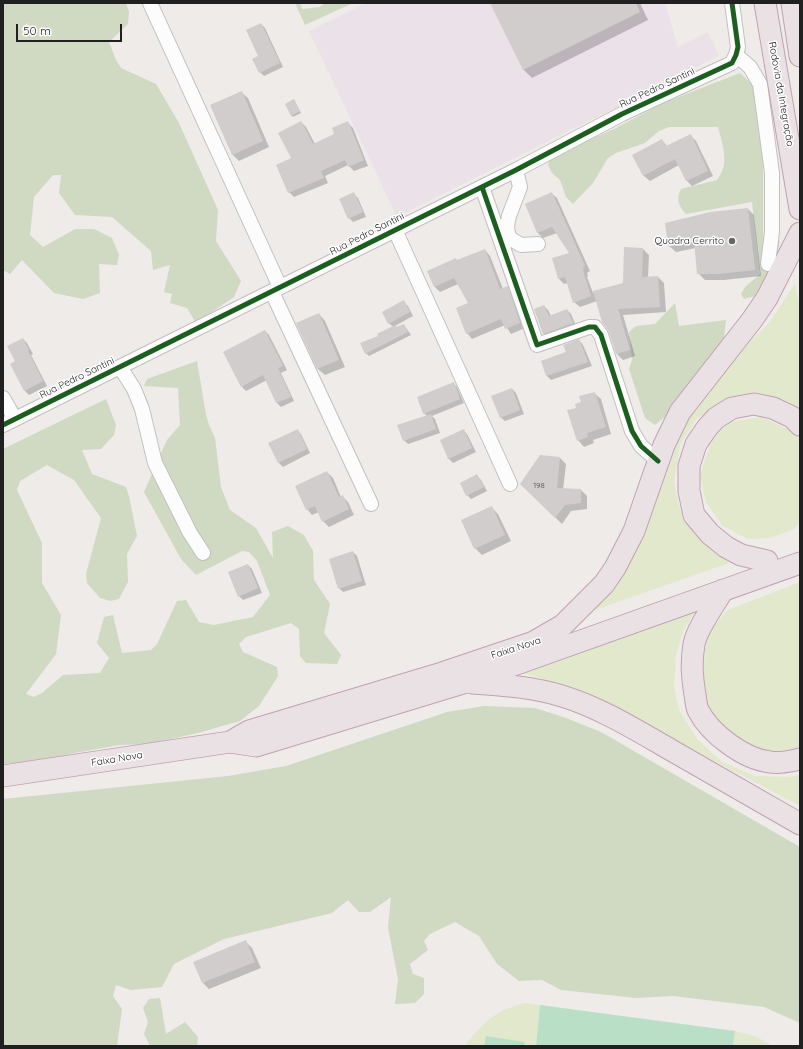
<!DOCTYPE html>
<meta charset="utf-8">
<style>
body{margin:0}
#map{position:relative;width:803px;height:1049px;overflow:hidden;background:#eeebe9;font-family:Quicksand,sans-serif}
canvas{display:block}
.frame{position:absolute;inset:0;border:4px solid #202020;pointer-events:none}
.scale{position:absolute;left:16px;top:24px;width:106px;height:18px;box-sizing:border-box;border:2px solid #202020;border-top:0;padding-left:5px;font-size:12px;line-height:14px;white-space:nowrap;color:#202020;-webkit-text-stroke:3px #fff;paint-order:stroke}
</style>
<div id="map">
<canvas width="803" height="1049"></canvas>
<div class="frame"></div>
<div class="scale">50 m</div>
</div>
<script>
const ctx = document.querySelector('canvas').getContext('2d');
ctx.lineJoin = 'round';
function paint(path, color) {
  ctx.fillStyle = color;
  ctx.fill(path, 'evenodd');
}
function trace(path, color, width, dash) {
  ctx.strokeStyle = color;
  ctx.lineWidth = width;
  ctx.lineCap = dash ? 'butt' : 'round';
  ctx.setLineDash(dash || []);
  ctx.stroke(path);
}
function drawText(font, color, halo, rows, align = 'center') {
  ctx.font = font + ' Quicksand,sans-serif';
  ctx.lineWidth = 3;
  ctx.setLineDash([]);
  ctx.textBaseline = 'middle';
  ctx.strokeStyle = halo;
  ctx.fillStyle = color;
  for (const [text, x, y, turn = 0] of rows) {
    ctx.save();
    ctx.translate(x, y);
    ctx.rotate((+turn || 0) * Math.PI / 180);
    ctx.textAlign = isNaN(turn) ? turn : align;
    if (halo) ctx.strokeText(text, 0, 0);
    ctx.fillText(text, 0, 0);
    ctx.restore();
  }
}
const industrial = new Path2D(`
 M366 3H665L678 47 708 32 719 56 397 217 309 31Z`);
const grass = new Path2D(`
 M795 284 800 309V408L785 400 755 392 727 401 696 419 680 445 674 482 678 502 684 519 701 540 717 554 729 563 586 613 683 423 707 390 747 345 769 323Z
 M762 417 800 435V523L794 529 770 538 748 539 722 525 706 502 700 475 711 442 729 422Z
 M800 582V751L795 755 756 749 713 723 702 695 705 650 710 630 728 610Z
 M694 613 683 631 676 655 674 687 679 710 697 739 721 761 754 776 788 777 800 775V806L576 688 523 673Z
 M524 1003 540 1005 536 1046H465C474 1033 486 1020 500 1012 507 1008 516 1006 524 1003Z
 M735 1031 755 1036 773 1046H733Z`);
const forest = new Path2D(`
 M3 3H126L129 12 128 24 109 42 116 60 121 68 156 84 179 123 218 210 216 241 241 281 234 297 196 323 187 308 170 303 172 294 164 292 170 265 153 270 151 251 112 217 75 215 59 193 61 175H53L34 197 30 235 43 247 75 229H94L112 238 119 255 117 265 99 264 100 293 83 299 54 293 22 260 10 274 3 270Z
 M295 3H300L302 9 320 7 325 3H353L305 25Z
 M740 73 753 85 756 96 763 155V243L780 241 772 276 755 296 744 299 741 294 746 286 760 274 752 202 686 214C678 205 676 199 681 189L717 180C730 163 723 147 718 127H669L659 131 645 143 616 153 608 158 593 183 573 204 566 197 560 180 552 173 548 165 551 156 614 129 663 103Z
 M675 303 679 326 726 320 724 338 702 372 672 411 655 425 645 418 629 369 632 360 629 332 636 326 655 324Z
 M197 361 206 415 209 425 215 438 221 487 230 510 256 528 273 558 272 532 288 526 304 535 313 551 314 580 330 604 324 633 341 655 337 664 306 663 300 656 299 629 291 623 246 637 239 644 243 652 277 667 278 676 259 706 240 721 198 733 148 744 119 745 75 753 39 761 3 764V449L106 399 116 425 114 435 101 449 82 450 92 474 126 487 129 496 137 536 127 554 128 582 119 599 110 601 100 598 87 583 86 574 101 518 74 480 47 465 20 481 17 490 42 543V583L61 615 56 654 26 694 34 697 42 693 63 675 100 673 109 658 97 643 104 617 113 615 122 653 151 650 157 644 177 601 186 600 199 622 214 625 253 617 270 595 257 561 249 552 242 551 196 575 181 559 144 492 167 440 180 425 178 388 144 386 147 379Z
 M484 706 535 708 566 718 601 732 800 847V1023L764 1007 673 996 636 998 561 990 542 980 519 981 497 964 479 936 455 922 430 934 424 941 428 950 410 964 413 974 424 978V994L415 1003 395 1004 398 979 388 928 391 897 370 912H359L348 900 332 913 224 939 174 964 162 987 131 990 116 985 113 996 122 1009 117 1046H3V799L228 776 286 766 447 712Z
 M160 998 166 1034 185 1022 198 1037 197 1046H150L144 1034 148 1022 143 1008 149 999Z`);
const pitch = new Path2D(`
 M540 1005 735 1031 733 1046H536Z
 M486 1036 525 1042 524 1046H484Z`);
const shadow = new Path2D(`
 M491 3H640L648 20 532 78 523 69Z
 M261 24 265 28 283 67 264 76 260 72 259 57Z
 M241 92 248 98 269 147 239 161 232 154Z
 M294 100 301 113 293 117 291 115Z
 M301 122 306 127 315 144 336 134 348 123 353 128 368 166 354 171 348 165 325 176 328 183 294 197 289 192 293 159Z
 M690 135 696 141 713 176 692 186 687 181 679 165 650 181 644 176 633 156 662 140 667 146Z
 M551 193 557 198 590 271 587 273 588 276 587 277 593 293 624 283 643 249 649 255 648 278 658 277 664 283 666 312 623 315 635 356 623 360 617 354 610 332 597 301 580 307 574 302 568 283 564 284 559 279 570 253 557 233 543 238 538 233 526 205Z
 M354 194 358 198 366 217 353 222 349 218Z
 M748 209 754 215 761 276 724 280H705L698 273 696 248 676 252 669 246Z
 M485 250 490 256 503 289 507 288 513 293 525 328 511 334 505 325 472 339 467 333 469 304 458 284 440 292 435 287 428 271Z
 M403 302 408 306 413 316 395 326 397 328 404 325 411 335 369 356 366 353 379 336 393 327 389 323Z
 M544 306 548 310 551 316 567 310 571 314 577 328 548 337 544 333Z
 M319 314 325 321 345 367 325 375 318 369 298 323Z
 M265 331 269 335 287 370 281 373 294 401 281 407 277 403 267 380 246 391 242 387Z
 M23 339 27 343 33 354 31 355 47 386 29 395 25 391 11 364 16 361Z
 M579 340 583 345 592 366 551 380 547 376 542 361 567 352Z
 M453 383 457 387 464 403 432 416 435 419 440 433 408 444 404 440 427 416 424 413Z
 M512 389 516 393 524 414 505 421 500 417Z
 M594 393 601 399 611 434 593 440 594 443 584 447 578 440 582 402Z
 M297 430 301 434 310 453 283 467 279 463 269 444Z
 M463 430 467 434 476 452 453 463 449 459 441 441Z
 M560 458 566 464 563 490H581L587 496V509L571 511 562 524 521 484Z
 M327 472 333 478 341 497 342 496 348 502 354 515 329 527 323 521 319 512 312 515 307 509Z
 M477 476 481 480 487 491 471 499 467 495Z
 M492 508 498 514 511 541 482 555 475 548 463 521Z
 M353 552 357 556 366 585 343 592 339 588Z
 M248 565 252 569 262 593 243 600 239 596Z
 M246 942 252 948 261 968 209 989 203 983Z`);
const building = new Path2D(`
 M490 3H636L640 12 523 70Z
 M261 23 280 63 259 73 252 59 258 56 246 30Z
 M242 91 263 141 232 155 210 105Z
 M294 99 300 111 291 116 285 104Z
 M301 121 313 144 334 134 332 128 348 121 364 160 348 167 345 160 321 171 324 178 288 193 276 165 291 158 278 133Z
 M691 134 708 171 686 181 675 159 643 176 632 155 662 139 666 146Z
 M354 192 363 212 348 219 339 199Z
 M552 192 585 266 583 267 584 271H583L591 296 573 303 565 277 558 279 552 258 569 253 552 227 537 233 525 204Z
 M748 208 755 270 717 274H697L694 241 668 246 665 223 710 212Z
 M624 247 643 248 642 277 658 276 660 307 618 309 630 350 616 354 609 332 602 322 593 291 623 283Z
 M485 249 500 289 508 286 520 323 505 329 501 319 466 334 456 308 468 303 454 278 434 287 427 271 456 258 457 260Z
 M404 300 410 312 388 324 382 312Z
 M544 305 549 316 567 309 573 323 543 334 534 309Z
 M319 313 339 360 317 369 296 323Z
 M404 324 408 332 365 354 360 343 378 336 377 334 395 325 396 327Z
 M265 330 283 366 278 368 291 397 276 403 263 375 241 387 223 352Z
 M23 338 29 350 28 351 43 381 24 391 10 364 15 361 7 346Z
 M579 339 588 362 546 376 541 361 566 352 563 345Z
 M454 382 460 399 423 414 417 397Z
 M512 388 520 410 500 418 491 396Z
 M595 392 606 427 587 433 588 437 577 441 567 410 576 408 575 404 581 402 579 396Z
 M431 414 436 429 403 441 397 425Z
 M298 429 307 449 278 463 268 443Z
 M464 429 472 448 448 459 440 440Z
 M540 455 560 457 557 488 581 489V503L565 505 555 518 520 484Z
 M327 471 339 497 343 495 349 509 322 522 315 506 306 510 295 486Z
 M477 474 484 487 466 496 460 483Z
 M492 506 505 535 474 549 461 520Z
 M353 551 362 581 338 589 329 559Z
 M248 564 258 588 238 597 228 572Z
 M246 940 255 962 202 983 193 962Z`);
const minor = new Path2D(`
 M150 3 280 287
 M736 55 750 67 760 84 772 173V232L768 264
 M516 170 520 187 509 216 507 226 508 234 511 239 521 245 538 244
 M482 187 537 345 589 327H595L601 335 632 431 641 446 658 461
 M395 230 510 484
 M272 292 371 504
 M120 367 134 389 142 409 155 463 190 533 203 553
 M3 398 15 419
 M3 425 516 170 622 114 732 63 736 55 738 47 732 3`);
const highway = new Path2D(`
 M765 3 800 209
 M792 3 800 56
 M767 561 741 555 726 547 710 534 694 515 689 491V466L696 444 707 428 716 418 732 408 754 404 773 408 792 417 800 425
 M723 590C715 604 697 628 694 644 691 663 692 676 695 695 696 700 696 706 698 710 710 734 744 759 770 762 780 764 791 761 800 759
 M530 644 563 625 604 584 615 568 634 531 664 445 680 412 752 320 767 298 800 233
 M472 683C502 685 533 687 562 696 601 708 636 730 671 750 714 775 757 799 800 824
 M230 742 249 731 442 673 543 639
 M3 776 230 742 256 746 463 683 800 563`);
const cycleway = new Path2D(`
 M482 187 537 345 589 327H595L601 335 632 431 641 446 658 461
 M3 425 516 170 622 114 732 63 736 55 738 47 732 3`);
const markers = [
 [732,241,4,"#686766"]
];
const numberNames = [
 ["198",539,486]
];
const streetNames = [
 ["Rua Pedro Santini",657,88,-25],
 ["Rodovia da Integração",781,94,80],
 ["Rua Pedro Santini",367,234,-27],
 ["Rua Pedro Santini",77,378,-26],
 ["Faixa Nova",516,648,-18],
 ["Faixa Nova",117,759,-9]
];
const poiNames = [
 ["Quadra Cerrito",724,241]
];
paint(industrial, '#eae2e8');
paint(grass, '#e1e8cb');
paint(forest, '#d0d9c1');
paint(pitch, '#b9e0c6');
paint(shadow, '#0003');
paint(building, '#d1cdcc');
trace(minor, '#c1c0bf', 16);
trace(highway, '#c0a2b2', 23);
trace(minor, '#fcfcfc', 14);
trace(highway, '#eae1e4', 21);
trace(cycleway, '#1b5e20', 5);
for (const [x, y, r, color] of markers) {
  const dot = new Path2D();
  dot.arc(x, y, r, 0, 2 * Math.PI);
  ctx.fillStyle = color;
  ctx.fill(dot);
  trace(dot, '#fff', 1.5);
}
drawText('8px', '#4c4b4b', null, numberNames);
drawText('10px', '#202020', '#fff', streetNames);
drawText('10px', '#202020', '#fff', poiNames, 'right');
</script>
